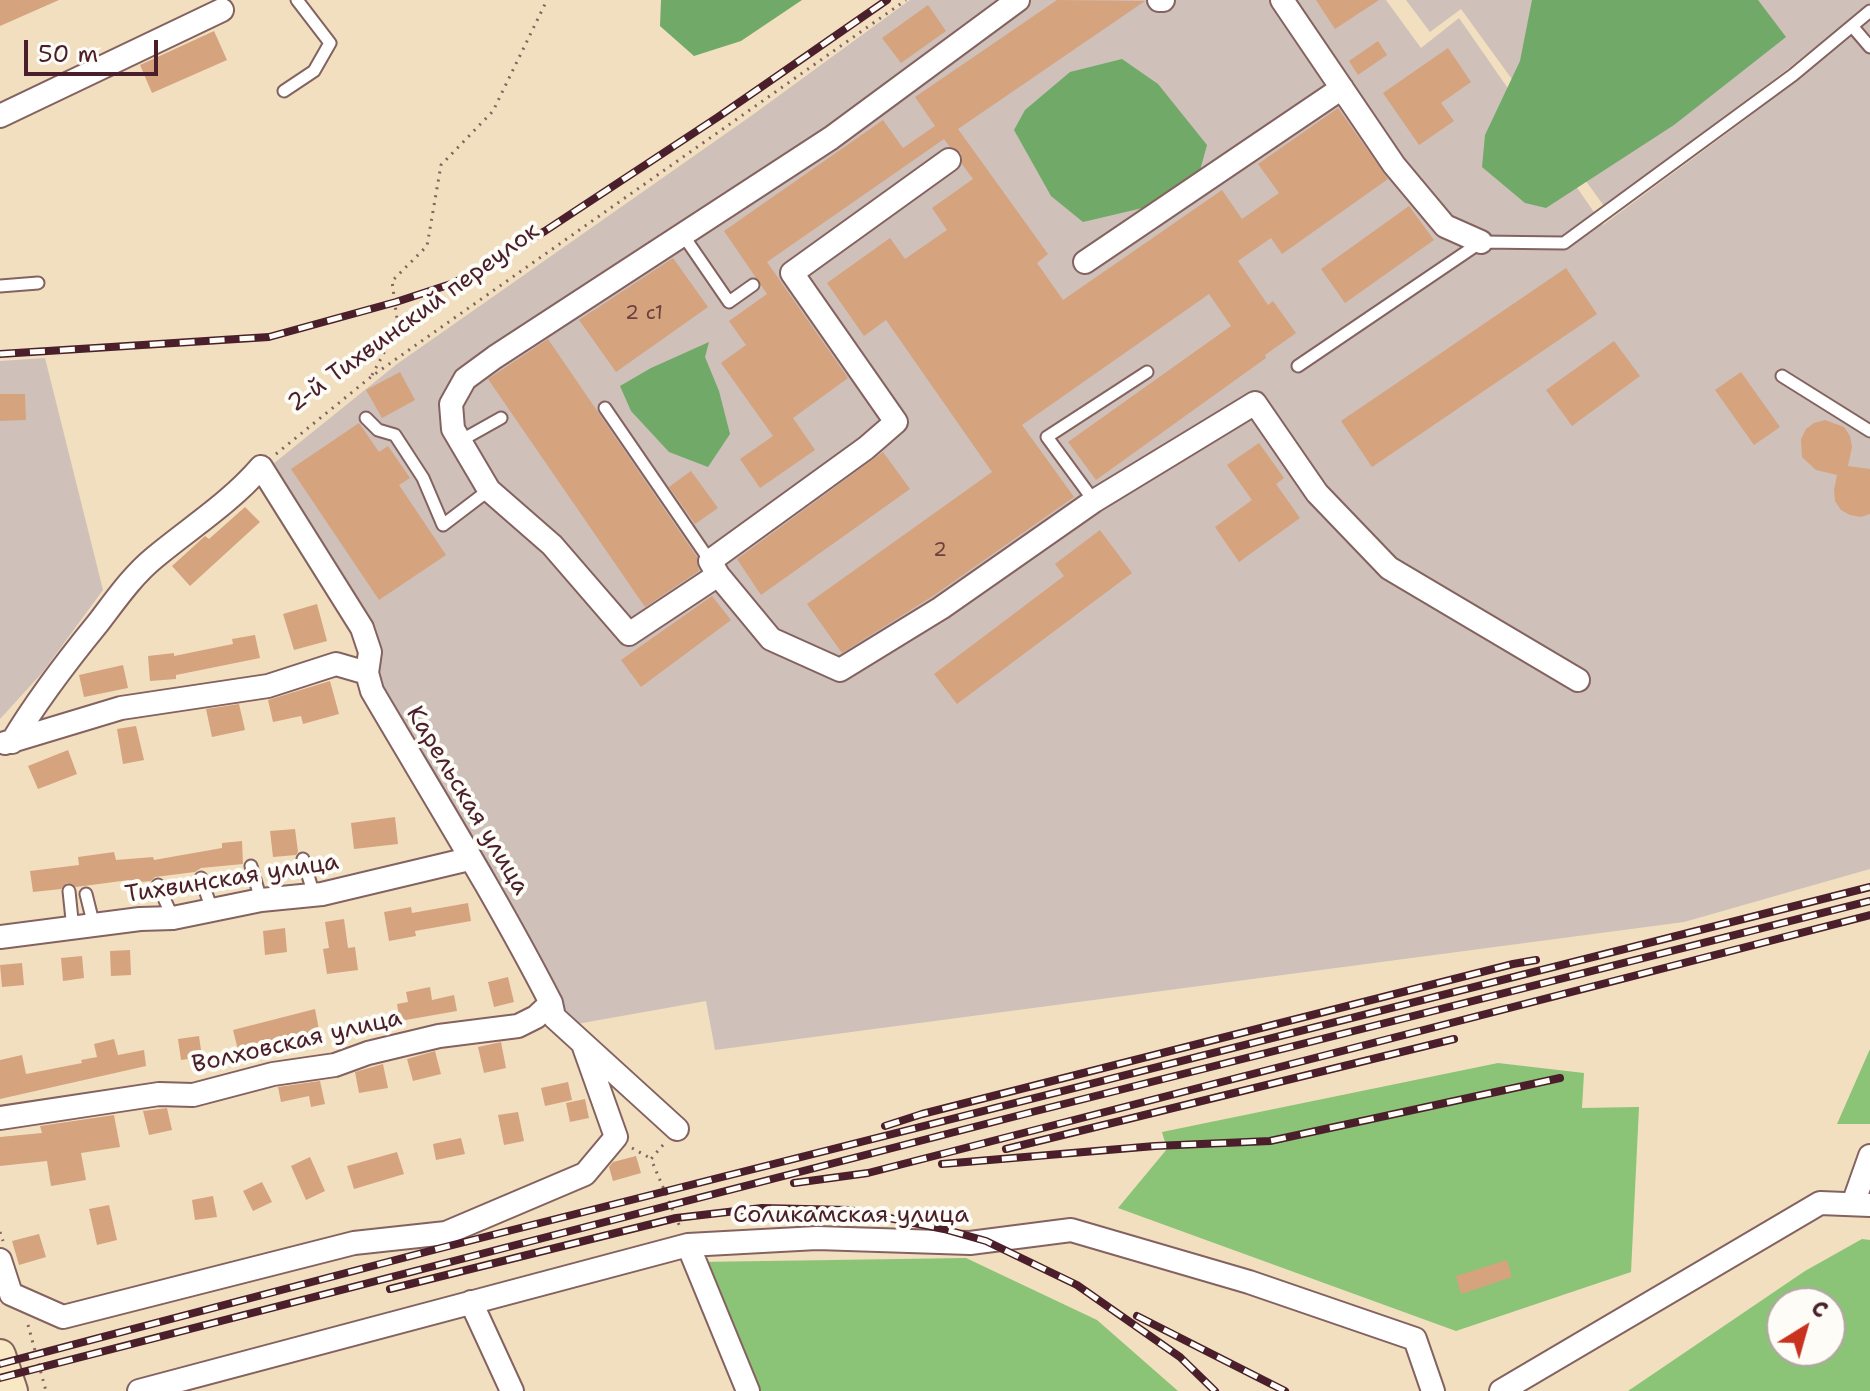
<!DOCTYPE html>
<meta charset="utf-8">
<style>
body{margin:0}
#map{position:relative;width:1870px;height:1391px;overflow:hidden;background:#f1dfc0;font-family:"Shantell Sans",sans-serif}
canvas{display:block}
.north{position:absolute;left:1766px;top:1287px;width:80px;height:80px;box-sizing:border-box;background:#fdfcf7;border:2px solid #b5a4a5;border-radius:50%;rotate:37deg;font-size:22px;font-weight:700;line-height:32px;text-align:center;color:#4a1f2b}
.north::after{content:'';display:block;margin:auto;width:28px;height:36px;background:#c8321e;clip-path:polygon(50% 0,100% 100%,50% 72%,0 100%)}
.scale{position:absolute;left:24px;top:40px;width:134px;height:36px;box-sizing:border-box;border:4px solid #4a1f2b;border-top:0;padding-left:10px;font-size:24px;line-height:28px;white-space:nowrap;color:#4a1f2b;-webkit-text-stroke:6px #fdfcf7;paint-order:stroke}
</style>
<div id="map">
<canvas width="1870" height="1391"></canvas>
<div class="north">С</div>
<div class="scale">50 m</div>
</div>
<script>
const ctx = document.querySelector('canvas').getContext('2d');
ctx.lineJoin = 'round';
function paint(path, color) {
  ctx.fillStyle = color;
  ctx.fill(path, 'evenodd');
}
function trace(path, color, width, dash) {
  ctx.strokeStyle = color;
  ctx.lineWidth = width;
  ctx.lineCap = dash ? 'butt' : 'round';
  ctx.setLineDash(dash || []);
  ctx.stroke(path);
}
function drawText(font, color, halo, rows, align = 'center') {
  ctx.font = font + ' "Shantell Sans",sans-serif';
  ctx.lineWidth = 8;
  ctx.setLineDash([]);
  ctx.textBaseline = 'middle';
  ctx.strokeStyle = halo;
  ctx.fillStyle = color;
  for (const [text, x, y, turn = 0] of rows) {
    ctx.save();
    ctx.translate(x, y);
    ctx.rotate((+turn || 0) * Math.PI / 180);
    ctx.textAlign = isNaN(turn) ? turn : align;
    if (halo) ctx.strokeText(text, 0, 0);
    ctx.fillText(text, 0, 0);
    ctx.restore();
  }
}
const industrial = new Path2D(`
 M910 0H1386L1421 48 1459 18 1603 225 1745 120 1870 19V869L1684 922 715 1050 706 1001 571 1025 363 664 360 623 268 468 397 364 751 116Z
 M1406 0H1870V3L1789 68 1604 206 1461 9 1430 32Z
 M45 358 103 590 42 673 0 719V361Z`);
const green = new Path2D(`
 M1870 1049V1124H1837Z
 M1498 1063 1584 1073 1582 1108 1639 1107 1631 1272 1456 1331 1118 1208 1167 1149 1162 1132Z
 M1862 1239 1870 1240V1391H1628L1805 1271ZM1782 1303H1830V1351H1782Z
 M966 1258 1097 1320 1178 1391H753L699 1262Z`);
const forest = new Path2D(`
 M661 0H802L741 41 694 56 660 26Z
 M1532 0H1758L1786 37 1674 125 1546 208 1525 203 1482 167 1485 135 1520 61Z
 M1122 59 1158 84 1207 145 1199 174 1151 206 1083 222 1051 196 1014 130 1025 110 1070 72Z
 M709 342 705 357 719 391 730 434 708 467 669 452 631 411 620 386 651 368Z`);
const building = new Path2D(`
 M0 0H59L0 26Z
 M1057 0 1145 1 958 129 1048 254 1037 263 1063 300 1222 190 1242 219 1279 193 1258 164 1338 108 1388 179 1282 254 1271 238 1238 261 1268 305 1273 301 1296 333 1265 355 1266 358 1096 480 1068 442 1231 326 1209 294 1022 425 1074 497 933 596 842 653 807 604 992 472 886 320 864 336 827 283 890 238 905 259 947 230 932 208 973 179 962 164 961 153 949 146 944 139 767 262 848 378 793 418 815 450 760 488 740 459 773 436 721 363 746 345 729 321 767 294 724 231 883 120 903 148 935 126 915 97Z
 M1316 0H1379L1335 29Z
 M928 5 946 31 901 63 882 38Z
 M214 31 227 60 152 93 140 65Z
 M1378 41 1387 55 1358 75 1349 61Z
 M1448 48 1471 82 1441 103 1454 121 1419 145 1383 93Z
 M1409 206 1434 240 1345 303 1321 269Z
 M673 258 708 307 616 372 579 320Z
 M1566 268 1597 314 1372 467 1341 421Z
 M548 339 697 557 699 571 645 607 488 379Z
 M1614 341 1640 376 1572 426 1546 390Z
 M400 372 415 400 382 418 366 390Z
 M1741 372 1780 427 1754 445 1715 390Z
 M0 394H25L26 420 0 421Z
 M1825 420 1844 427 1850 436 1852 447 1848 466 1870 469V514L1861 517 1850 515 1841 510 1835 501 1834 490 1837 475 1816 470 1802 457 1801 439 1806 429 1814 423Z
 M359 423 379 452 388 446 410 478 399 485 446 555 379 600 291 469Z
 M1259 443 1284 478 1276 484 1300 518 1239 562 1215 527 1252 500 1227 465Z
 M883 452 910 489 761 595 737 559Z
 M691 471 718 508 695 524 669 487Z
 M245 507 260 522 190 586 172 566 205 536 209 539Z
 M1100 530 1132 573 957 704 934 674 1064 576 1055 564Z
 M712 596 731 620 641 687 621 660Z
 M317 604 327 641 294 650 283 614Z
 M255 635 260 658 176 675V679L150 681 148 656 174 653V656L233 644 232 639Z
 M123 665 128 688 84 697 79 675Z
 M330 681 339 714 303 724 301 716 273 722 268 700Z
 M239 704 245 730 212 737 206 709Z
 M136 726 144 760 123 764 117 729Z
 M68 750 77 774 38 789 28 766Z
 M395 817 398 844 354 849 351 823Z
 M295 829 298 852 296 855 273 857 270 831Z
 M242 841 243 864 201 868 195 872 155 877 151 881 129 883V880L76 887 67 883 61 889 33 892 30 871 79 865 78 857 114 852 116 860 153 857 154 860 222 848V843Z
 M468 903 471 921 415 931 416 936 389 941 384 912 411 907 412 913Z
 M344 919 348 948 355 947 358 970 327 974 323 949 329 948 325 922Z
 M285 928 287 952 265 955 263 931Z
 M130 950 131 975 111 976 110 951Z
 M82 956 84 978 63 981 61 958Z
 M22 963 24 985 2 987 0 965Z
 M508 977 514 1002 494 1007 488 982Z
 M430 987 432 1000 454 995 457 1011 400 1021 397 1004 408 1002 406 992Z
 M315 1009 320 1035 269 1044V1047L239 1054 233 1030Z
 M199 1036 202 1057 181 1060 178 1039Z
 M114 1039 118 1055 144 1050 146 1066 0 1099V1060L22 1055 26 1074 82 1063 81 1060 97 1057 94 1044Z
 M501 1042 506 1068 484 1073 478 1047Z
 M435 1051 441 1074 413 1081 407 1059Z
 M383 1064 388 1088 359 1093 355 1072Z
 M320 1081 325 1104 311 1107 309 1096 281 1102 278 1087Z
 M568 1082 572 1100 545 1106 541 1088Z
 M585 1099 589 1118 570 1122 566 1103Z
 M167 1108 172 1130 149 1135 143 1111Z
 M518 1112 524 1141 504 1145 498 1115Z
 M114 1115 120 1147 81 1153 86 1180 51 1186 47 1161 0 1166V1137L42 1133 40 1126Z
 M461 1138 465 1154 436 1160 433 1144Z
 M397 1152 404 1174 354 1189 347 1166Z
 M636 1156 641 1173 613 1181 609 1167 613 1162Z
 M310 1157 325 1191 306 1200 291 1166Z
 M262 1182 272 1202 253 1211 243 1191Z
 M213 1196 217 1217 195 1220 192 1200Z
 M109 1205 117 1240 97 1245 89 1209Z
 M39 1234 46 1257 19 1265 12 1241Z
 M1507 1260 1512 1277 1461 1294 1456 1276Z`);
const path = new Path2D(`
 M372 375 398 327 392 281 427 246 441 165 493 111 547 0
 M276 454 372 376 906 0
 M663 1145 651 1159 680 1227
 M632 1148 650 1158
 M0 1232 3 1241
 M28 1325 46 1391`);
const lane = new Path2D(`
 M1852 26 1870 47
 M284 91 314 71 330 43 297 0
 M683 235 729 302 753 285
 M0 286 38 283
 M1298 366 1481 242 1564 243 1793 75 1870 11
 M1782 376 1870 431
 M605 408 710 561
 M366 418 378 430 395 435 423 478 443 525 489 490
 M460 441 501 418
 M1094 501 1047 437 1147 372
 M303 859 314 895
 M251 866 261 900
 M201 878 212 910
 M158 885 173 918
 M69 891 73 929
 M86 894 94 926`);
const street = new Path2D(`
 M1018 0 831 138 495 357 465 379 451 404 453 429 489 490 552 545 629 634 718 575 771 639 840 670 941 608 1094 501 1255 403 1317 493 1389 568 1578 680
 M1159 0H1163
 M1282 0 1394 165 1445 226 1481 242
 M0 116 222 10
 M1085 262 1342 88
 M718 575 710 561 866 448 896 422 792 273 949 160
 M12 742C37 700 67 661 98 623 115 601 132 576 154 558 190 528 230 503 261 467L362 628 370 652 367 673 372 691C433 795 496 896 551 1003L554 1017 677 1129
 M5 743 121 708 268 686 336 664 367 673
 M0 937 140 919 173 918 261 900 322 894 469 859
 M0 1118 159 1094 193 1095 273 1074 335 1065 368 1053 439 1036 518 1026 536 1017 551 1003
 M1853 1204 1870 1156
 M688 1245 748 1391
 M0 1260 11 1294 63 1317 354 1243 446 1233 585 1174 616 1137 584 1047
 M471 1302 512 1391
 M139 1391 688 1245 817 1238 970 1243 1071 1230 1249 1282 1415 1339 1433 1391
 M1501 1391 1820 1203 1870 1205`);
const secondary = new Path2D(`
 M0 1355 12 1391`);
const rail = new Path2D(`
 M0 354 269 337 396 302 454 283 545 231 718 117 887 0
 M885 1126 922 1114 1513 964 1536 960
 M1006 1149 1454 1039
 M942 1164 1155 1146 1270 1141 1560 1078
 M794 1183 868 1173 1870 915
 M390 1289 676 1218 762 1208 849 1210 944 1229 986 1241 1077 1285 1180 1357 1215 1391
 M1137 1316 1285 1391
 M0 1364 441 1248 1870 887
 M0 1378 1036 1111 1870 901`);
const numberNames = [
 ["2 с1",644,314],
 ["2",940,551]
];
const streetNames = [
 ["2-й Тихвинский переулок",414,318,-36],
 ["Карельская улица",467,801,59],
 ["Тихвинская улица",232,879,-9],
 ["Волховская улица",297,1042,-13],
 ["Соликамская улица",851,1216]
];
paint(industrial, '#cfc0ba');
paint(green, '#8bc377');
paint(forest, '#70a968');
paint(building, '#d6a37f');
trace(lane, '#84625f', 15);
trace(street, '#84625f', 26);
trace(secondary, '#84625f', 34);
trace(path, '#84625f', 3, [2, 6]);
trace(lane, '#fff', 11);
trace(street, '#fff', 22);
trace(secondary, '#f8e8c3', 30);
trace(rail, '#4a1f2b', 8);
trace(rail, '#fdfcf7', 5, [15]);
drawText('20px', '#6d4040', null, numberNames);
drawText('24px', '#4a1f2b', '#fdfcf7', streetNames);
</script>
